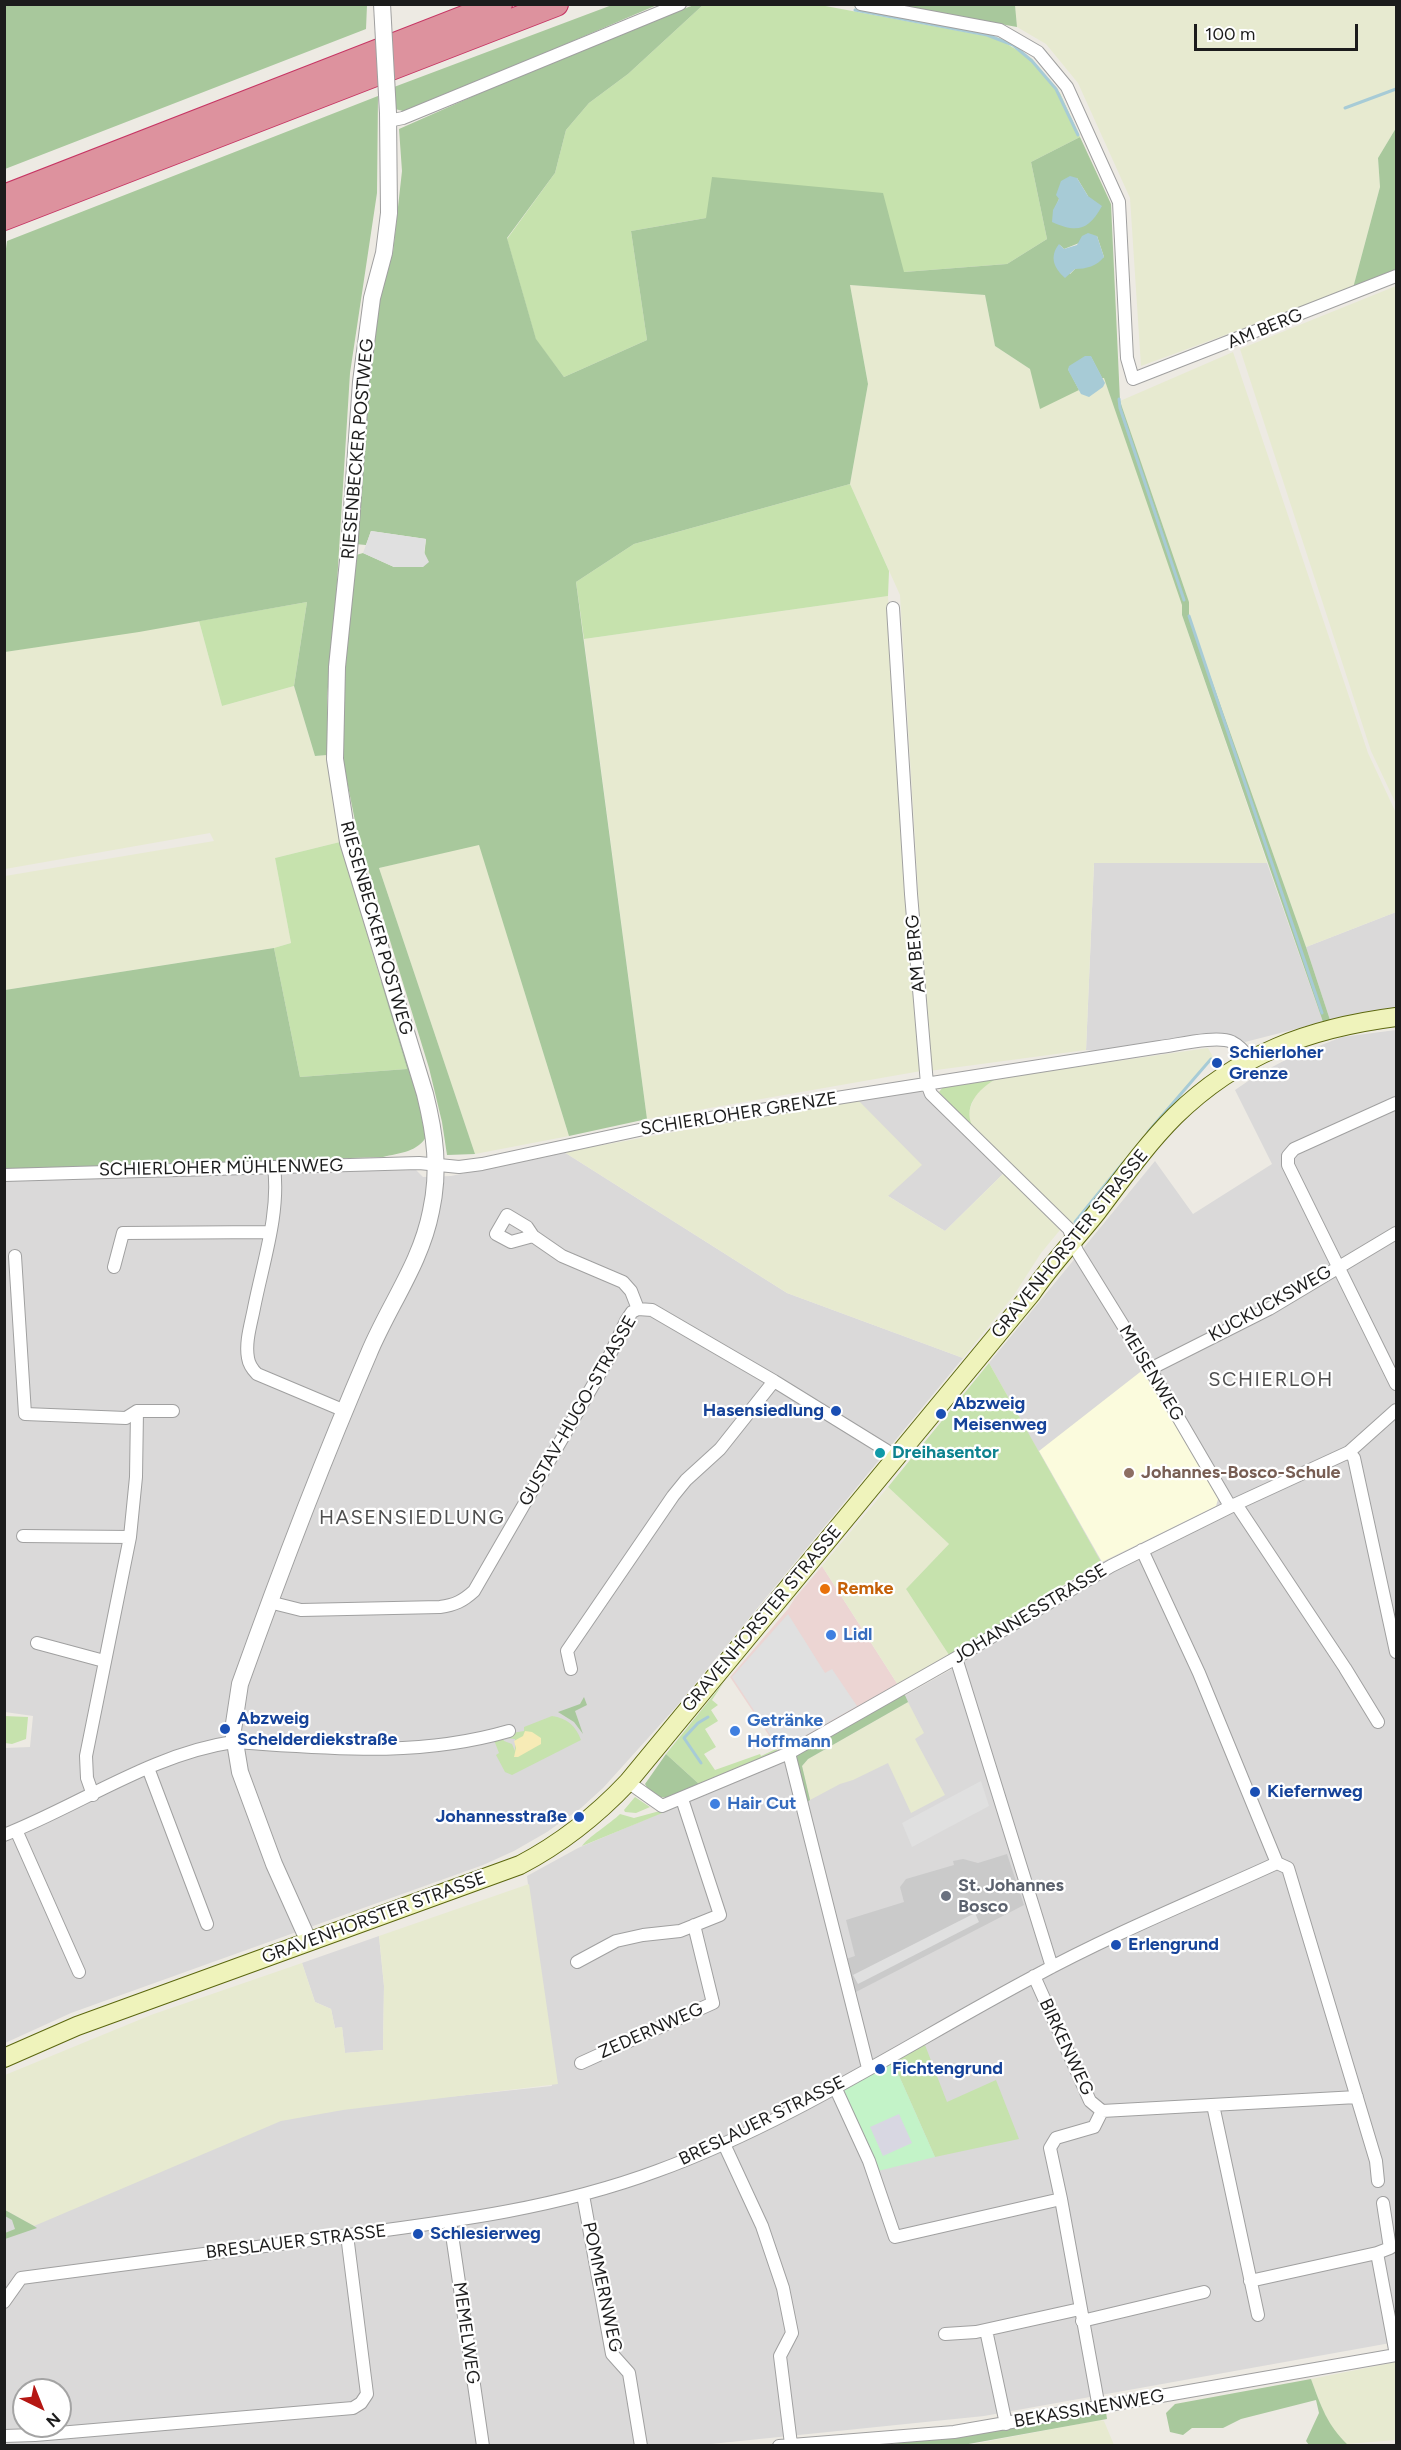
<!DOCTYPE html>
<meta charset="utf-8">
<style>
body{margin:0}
#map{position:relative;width:1401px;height:2450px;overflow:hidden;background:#edeae3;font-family:Figtree,sans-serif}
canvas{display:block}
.frame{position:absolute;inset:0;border:6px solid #1c1c1c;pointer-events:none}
.north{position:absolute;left:12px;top:2378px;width:60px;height:60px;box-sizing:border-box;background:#fff;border:2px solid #a4a4a4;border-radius:50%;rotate:137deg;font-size:16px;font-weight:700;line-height:24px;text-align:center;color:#1c1c1c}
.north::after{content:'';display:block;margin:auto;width:21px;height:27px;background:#b51713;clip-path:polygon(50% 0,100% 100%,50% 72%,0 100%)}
.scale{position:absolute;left:1194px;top:24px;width:164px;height:27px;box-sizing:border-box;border:3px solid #1c1c1c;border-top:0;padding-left:8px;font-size:18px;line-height:21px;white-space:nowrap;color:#1c1c1c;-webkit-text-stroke:4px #fff;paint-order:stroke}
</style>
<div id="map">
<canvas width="1401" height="2450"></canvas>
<div class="frame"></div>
<div class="north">N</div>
<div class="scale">100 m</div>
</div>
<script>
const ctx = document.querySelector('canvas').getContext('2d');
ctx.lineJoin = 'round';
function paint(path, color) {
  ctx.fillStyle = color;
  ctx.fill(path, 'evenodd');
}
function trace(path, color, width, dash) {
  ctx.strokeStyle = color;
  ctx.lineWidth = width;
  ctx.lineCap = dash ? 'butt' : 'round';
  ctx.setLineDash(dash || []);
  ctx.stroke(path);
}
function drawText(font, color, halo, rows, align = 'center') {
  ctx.font = font + ' Figtree,sans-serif';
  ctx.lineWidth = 4.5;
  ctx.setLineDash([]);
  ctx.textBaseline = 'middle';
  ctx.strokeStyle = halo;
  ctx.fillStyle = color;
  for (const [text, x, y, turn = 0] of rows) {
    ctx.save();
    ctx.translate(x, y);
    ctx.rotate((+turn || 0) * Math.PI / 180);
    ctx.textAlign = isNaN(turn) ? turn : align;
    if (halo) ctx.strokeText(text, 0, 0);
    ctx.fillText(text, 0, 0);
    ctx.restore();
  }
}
const residential = new Path2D(`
 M1094 863H1267L1323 1022 1245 1042 1235 1036 1218 1035 1096 1051 1086 1050Z
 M1396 912V1010L1330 1020 1306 947Z
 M1396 1030V2342L984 2416 701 2445 5 2446V2203L280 2120 352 2107 552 2086 527 1876 578 1848 801 1754 952 1669 1107 1574 989 1363 1155 1161 1193 1214 1272 1164 1235 1090 1257 1075 1293 1056 1342 1037ZM24 2390H60V2426H24Z
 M914 1091 922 1092 930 1097 1005 1172 945 1231 888 1196 857 1099Z
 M564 1152 787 1293 963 1358 676 1707 603 1788 581 1808 547 1832 514 1851 483 1865 71 2013 5 2043V1748L30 1747 33 1716 5 1712V1180L69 1176 416 1170 423 1177 451 1176Z
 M379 1936 384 1986 383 2050 345 2053 342 2027 335 2028 331 2009 315 2002 302 1963Z`);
const commercial = new Path2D(`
 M822 1566 898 1685 780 1752 730 1677 788 1609 795 1598Z`);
const education = new Path2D(`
 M1144 1369 1219 1496 1216 1506 1102 1562 1039 1451Z`);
const religious = new Path2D(`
 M1007 1854 1024 1905 854 1993 846 1959 855 1956 846 1920 904 1902 900 1887 906 1879 954 1865 953 1861 963 1859 978 1863Z`);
const farmland = new Path2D(`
 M1015 5H1396V128L1378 158 1380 187 1353 288 1141 366 1130 198 1078 83 1046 44 1017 27Z
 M850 285 985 295 995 346 1030 369 1104 377 1183 605 1182 615 1267 863H1094L1086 1050 929 1071 900 595 850 484 868 384Z
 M1396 286V804L1371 751 1240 349Z
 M1233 352 1368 753 1396 813V912L1306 947 1189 616V602L1120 401Z
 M888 596 906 890 921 1071 647 1119 584 639Z
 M199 621 222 706 294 686 315 756 327 755 340 842 275 858 291 943 274 948 5 990V876L214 841 210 833 5 869 4 652Z
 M479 844 569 1136 475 1154 379 868Z
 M1208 1048 1213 1057 1077 1223H1069L975 1130 968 1121V1114L976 1093 987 1084 998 1078Z
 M857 1099 922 1165 888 1196 945 1231 1005 1172 1060 1230 1041 1253 1014 1295 963 1358 787 1293 564 1152Z
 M888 1487 949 1544 906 1589 949 1655 898 1685 822 1566Z
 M908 1702 924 1733 915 1739 945 1795 911 1813 888 1763 853 1780 840 1784 810 1800 802 1766 808 1759Z
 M529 1884 558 2084 343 2110 281 2121 34 2226 5 2210V2075L151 2015 302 1963 315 2002 331 2009 335 2028 342 2027 345 2053 383 2050 384 1986 379 1936Z
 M1396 2362V2440L1347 2444 1337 2437 1322 2409 1311 2379Z
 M1100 2420 1104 2421 1114 2445 963 2446Z`);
const grass = new Path2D(`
 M703 5H820L997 38 1032 59 1060 93 1080 137 1031 162 1047 239 1007 264 904 272 706 218 631 231 647 340 564 377 536 340 507 239 555 173 566 130 589 103 628 74Z
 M850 484 889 571 888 596 584 639 576 582 634 544Z
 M307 602 294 686 222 706 199 621Z
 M340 842 407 1069 300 1077 274 948 291 943 275 858Z
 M998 1078C978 1088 960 1109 975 1130L939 1092 943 1087Z
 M989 1363 1101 1562 949 1655 906 1589 949 1544 888 1487Z
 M724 1682 712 1700 718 1705 711 1710 718 1721 705 1729 716 1747 704 1754 715 1770 760 1754 761 1756 776 1749 778 1751 699 1784 666 1754Z
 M4 1716 28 1717 26 1739 12 1744 5 1743Z
 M552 1716C567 1718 576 1726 581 1740L512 1775 505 1772 496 1755 499 1753 494 1740 502 1737 504 1741 512 1744 515 1751V1739L506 1738V1734L524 1731V1727Z
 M635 1797 650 1807 636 1813 625 1812 624 1810Z
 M667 1809H672L582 1846C587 1838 611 1823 620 1814L634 1818Z
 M925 2045 947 2102 996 2080 1019 2139 935 2157 893 2062Z`);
const forest = new Path2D(`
 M5 4H367V5L366 29 5 169Z
 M612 5H657L407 112 395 109 394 87Z
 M694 5H703L628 74 589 103 566 130 555 173 507 238 536 339 564 377 647 340 631 231 706 218 712 177 883 193 904 272 1007 264 1047 239 1031 162 1080 137 1111 204 1120 401 1189 602V616L1306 947 1330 1020 1323 1022 1182 615V605L1104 378H1102L1091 357 1068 369 1079 390 1040 409 1030 369 995 346 985 295 850 285 868 384 850 484 634 544 576 582 647 1119 569 1136 479 845 379 868 475 1154 447 1155 442 1122 429 1068 358 836 341 751 343 680 353 556 363 553 394 567H423L426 539 371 531 366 545 355 544 376 308 393 252 402 171 399 129 600 40ZM1077 178 1088 196 1054 210 1059 199ZM1097 236 1104 257 1075 269 1070 274 1060 245 1064 249Z
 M896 5H1015L1017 27Z
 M378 96 377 193 350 373 336 599 327 698V755L315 756 294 686 307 602 139 632 5 652 4 264 7 241Z
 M1396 128V269L1353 288 1380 187 1378 158Z
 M274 948 300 1077 407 1069 381 982H385L412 1069 427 1135C419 1152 399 1153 383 1157L5 1169V990Z
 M904 1693 908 1702 808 1759 802 1766 810 1800 807 1802 796 1763 797 1753Z
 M584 1697 587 1705 575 1711 583 1734 574 1722 558 1712 580 1704Z
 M666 1754 699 1784C680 1793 658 1809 645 1784Z
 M5 2210 34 2226 37 2228 5 2239V2233L15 2229 12 2220 5 2216Z
 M1311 2379C1321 2406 1327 2425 1348 2445H1309L1306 2441 1319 2413 1316 2400 1241 2419 1223 2428H1192L1183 2435 1170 2432 1166 2413 1175 2404Z
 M1106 2412 1107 2419 963 2445 876 2446 954 2436Z`);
const sand = new Path2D(`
 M525 1731 532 1732 541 1738V1744L518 1757H514L516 1748 514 1741 523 1736Z`);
const park = new Path2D(`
 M893 2062 935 2157 878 2171 844 2090Z`);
const parking = new Path2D(`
 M371 531 426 539 424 552 429 562 423 567H394L363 553Z
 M788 1614 825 1673 832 1669 857 1706 780 1750 732 1677Z
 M981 1781 989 1806 912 1847 902 1823Z
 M975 1913 979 1922 858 1984 853 1975Z`);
const plaza = new Path2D(`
 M899 2114 912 2143 883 2156 870 2127Z`);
const water = new Path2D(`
 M1070 176 1077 178 1088 196 1102 206C1088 231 1077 233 1052 222L1053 210 1059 199 1056 195 1061 181Z
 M1088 233 1097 236 1104 257C1097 266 1086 269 1075 269L1065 278C1054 268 1049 257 1059 244L1064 249 1077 245 1082 236Z
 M1085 356H1091L1105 383 1103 387 1089 397 1081 394 1068 370 1069 366Z`);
const stream = new Path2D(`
 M855 10 987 35 1013 45 1032 61 1056 89 1078 135
 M1345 108 1396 89
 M1119 399 1120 408 1184 600
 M1189 616 1322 1013
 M1148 1132 1211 1059
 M1075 1222 1123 1163
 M701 1763 684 1738 698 1723 708 1717
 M1392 2446 1396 2445`);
const minor = new Path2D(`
 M861 4 1000 30 1038 52 1067 87 1119 202 1127 358 1133 379 1396 276
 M388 121 403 118 680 4
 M893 608 911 894 927 1084 931 1094 1069 1229 1077 1251 1150 1369 1230 1506
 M1396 1103 1294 1149 1288 1156V1165L1396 1384
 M274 1167C280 1213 263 1262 254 1308 251 1324 245 1342 248 1358 249 1365 252 1369 257 1374L345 1411
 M4 1175 419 1163 459 1167 482 1164 653 1127 1160 1047C1177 1045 1217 1035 1232 1042 1240 1046 1245 1052 1250 1059
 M533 1236 511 1242 496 1234 507 1215 527 1227 533 1236 562 1256 623 1282 631 1291 638 1309
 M15 1256 25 1414 126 1418 137 1411
 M114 1267 123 1233 269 1232
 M1150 1369 1269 1309 1396 1233
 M1349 1452 1354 1458 1396 1652
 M1236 1504 1345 1668 1378 1722
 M23 1536 130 1537
 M1142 1550 1199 1673 1277 1863 1288 1868 1376 2161 1378 2181
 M269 1602 301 1610 440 1607C455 1605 463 1601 474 1591L607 1361 626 1321 632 1312 638 1309 652 1310 774 1381 897 1457
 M37 1643 104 1661
 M956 1658 1052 1967
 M571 1669 567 1651 673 1496 686 1480 720 1449 774 1381
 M789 1753 868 2068
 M148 1768 207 1924
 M628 1782 662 1806 789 1753 956 1658 1111 1566 1236 1504 1349 1452 1396 1410
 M93 1795 87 1778 86 1756 130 1537 136 1477 137 1411H173
 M16 1830 79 1972
 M4 1835C80 1805 152 1754 233 1742 328 1748 416 1758 509 1731
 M577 1962 616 1941 643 1935 680 1931 720 1915 682 1799
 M1034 1976 1090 2101 1102 2111 1357 2097
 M581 2063 713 2003 694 1925
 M835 2087 869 2161 895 2237 1061 2199 1099 2408
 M1213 2105 1258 2315
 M724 2144 762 2226 783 2288 792 2333 780 2356 791 2444
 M583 2195 612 2354 629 2373 641 2446
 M1061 2199 1050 2148 1056 2138 1094 2127 1102 2111
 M450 2221 483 2446
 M1377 2253 1390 2248 1383 2203
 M1250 2281 1377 2253 1396 2355
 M4 2302 21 2278C127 2264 234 2250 341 2236 448 2222 555 2209 657 2171 789 2123 909 2043 1033 1977 1112 1934 1196 1900 1277 1863
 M1082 2321 1204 2292
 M986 2330 1006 2424
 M945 2334 976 2332 1080 2309
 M4 2436 35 2435 353 2408 361 2403 367 2394 347 2235
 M779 2446 954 2432 1396 2355`);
const tertiary = new Path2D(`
 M309 1942 274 1864 240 1772 233 1730 240 1684C280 1572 322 1462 369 1353 389 1305 421 1263 431 1211 440 1170 435 1134 425 1094L348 842 335 759 337 667 349 551 361 382 372 298 384 253 389 213 388 113`);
const secondary = new Path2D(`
 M4 2058 77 2026 520 1865C562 1843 595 1817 628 1782L1031 1294C1051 1264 1075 1240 1097 1212 1122 1179 1146 1145 1175 1116 1238 1054 1310 1028 1396 1017`);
const motorway = new Path2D(`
 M4 197 500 4
 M4 218 556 4`);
const tertiaryBridge = new Path2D(`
 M382 4 388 113`);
const markers = [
 [1217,1063,6,"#1a4fb4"],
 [836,1411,6,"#1a4fb4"],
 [941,1414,6,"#1a4fb4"],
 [880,1453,6,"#0f9aa8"],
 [1129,1473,6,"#8d6e63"],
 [825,1589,6,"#e8710a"],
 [831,1635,6,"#3f7fe0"],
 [225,1729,6,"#1a4fb4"],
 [735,1731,6,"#3f7fe0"],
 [1255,1792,6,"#1a4fb4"],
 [715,1804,6,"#3f7fe0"],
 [579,1817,6,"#1a4fb4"],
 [946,1896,6,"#6b7280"],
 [1116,1945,6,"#1a4fb4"],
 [880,2069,6,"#1a4fb4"],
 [418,2234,6,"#1a4fb4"]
];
const streetNames = [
 ["AM BERG",1265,329,-22],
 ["RIESENBECKER POSTWEG",358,449,-85],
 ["RIESENBECKER POSTWEG",376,928,74],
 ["AM BERG",916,954,-95],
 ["SCHIERLOHER GRENZE",739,1114,-9],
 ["SCHIERLOHER MÜHLENWEG",221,1168,-1],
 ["GRAVENHORSTER STRASSE",1070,1244,-51],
 ["KUCKUCKSWEG",1270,1304,-29],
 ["MEISENWEG",1151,1373,59],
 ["GUSTAV-HUGO-STRASSE",578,1411,-60],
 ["JOHANNESSTRASSE",1030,1614,-31],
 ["GRAVENHORSTER STRASSE",762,1619,-50],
 ["GRAVENHORSTER STRASSE",374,1918,-20],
 ["ZEDERNWEG",651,2031,-24],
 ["BIRKENWEG",1066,2047,65],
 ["BRESLAUER STRASSE",762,2121,-26],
 ["BRESLAUER STRASSE",296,2242,-7],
 ["POMMERNWEG",602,2287,78],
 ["MEMELWEG",466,2333,82],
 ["BEKASSINENWEG",1089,2409,-10]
];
const transitNames = [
 ["Schierloher",1229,1053],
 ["Grenze",1229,1074],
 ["Abzweig",953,1404],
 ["Meisenweg",953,1425],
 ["Hasensiedlung",824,1411,"right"],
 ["Abzweig",237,1719],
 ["Schelderdiekstraße",237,1740],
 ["Kiefernweg",1267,1792],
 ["Johannesstraße",567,1817,"right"],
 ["Erlengrund",1128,1945],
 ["Fichtengrund",892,2069],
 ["Schlesierweg",430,2234]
];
const cultureNames = [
 ["Dreihasentor",892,1453]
];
const educationNames = [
 ["Johannes-Bosco-Schule",1141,1473]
];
const foodNames = [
 ["Remke",837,1589]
];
const shopNames = [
 ["Lidl",843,1635],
 ["Getränke",747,1721],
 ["Hoffmann",747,1742],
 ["Hair Cut",727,1804]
];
const worshipNames = [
 ["St. Johannes",958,1886],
 ["Bosco",958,1907]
];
const neighbourhoodNames = [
 ["SCHIERLOH",1271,1380],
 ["HASENSIEDLUNG",412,1518]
];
paint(residential, '#dad9d9');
paint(commercial, '#ecd5d3');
paint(education, '#fbfbdd');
paint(religious, '#cacaca');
paint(farmland, '#e7ead0');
paint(grass, '#c6e2ad');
paint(forest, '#a8c89c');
paint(sand, '#f7ebb6');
paint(park, '#c3f3c8');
paint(parking, '#e0e0e0');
paint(plaza, '#d8d7e2');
paint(water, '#a7cbd6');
trace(stream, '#a7cbd6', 3);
trace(minor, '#a0a0a0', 14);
trace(tertiary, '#a0a0a0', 18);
trace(secondary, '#5c670f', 20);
trace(motorway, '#c63563', 26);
trace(minor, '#fff', 12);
trace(tertiary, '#fff', 16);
trace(secondary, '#eff3bb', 18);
trace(motorway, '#dd929e', 24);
trace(tertiaryBridge, '#a0a0a0', 18, []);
trace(tertiaryBridge, '#fff', 16);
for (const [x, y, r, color] of markers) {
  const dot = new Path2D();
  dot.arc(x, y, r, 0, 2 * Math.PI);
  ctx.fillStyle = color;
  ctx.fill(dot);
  trace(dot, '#fff', 2);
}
drawText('18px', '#1c1c1c', '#fff', streetNames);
drawText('bold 18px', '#164399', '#fff', transitNames, 'left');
drawText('bold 18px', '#0d838f', '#fff', cultureNames, 'left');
drawText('bold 18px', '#785e54', '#fff', educationNames, 'left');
drawText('bold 18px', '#c56008', '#fff', foodNames, 'left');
drawText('bold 18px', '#366cbe', '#fff', shopNames, 'left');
drawText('bold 18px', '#5b616d', '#fff', worshipNames, 'left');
ctx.letterSpacing = '1.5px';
drawText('20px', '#4f4f4f', '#fff', neighbourhoodNames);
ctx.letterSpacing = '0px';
</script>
